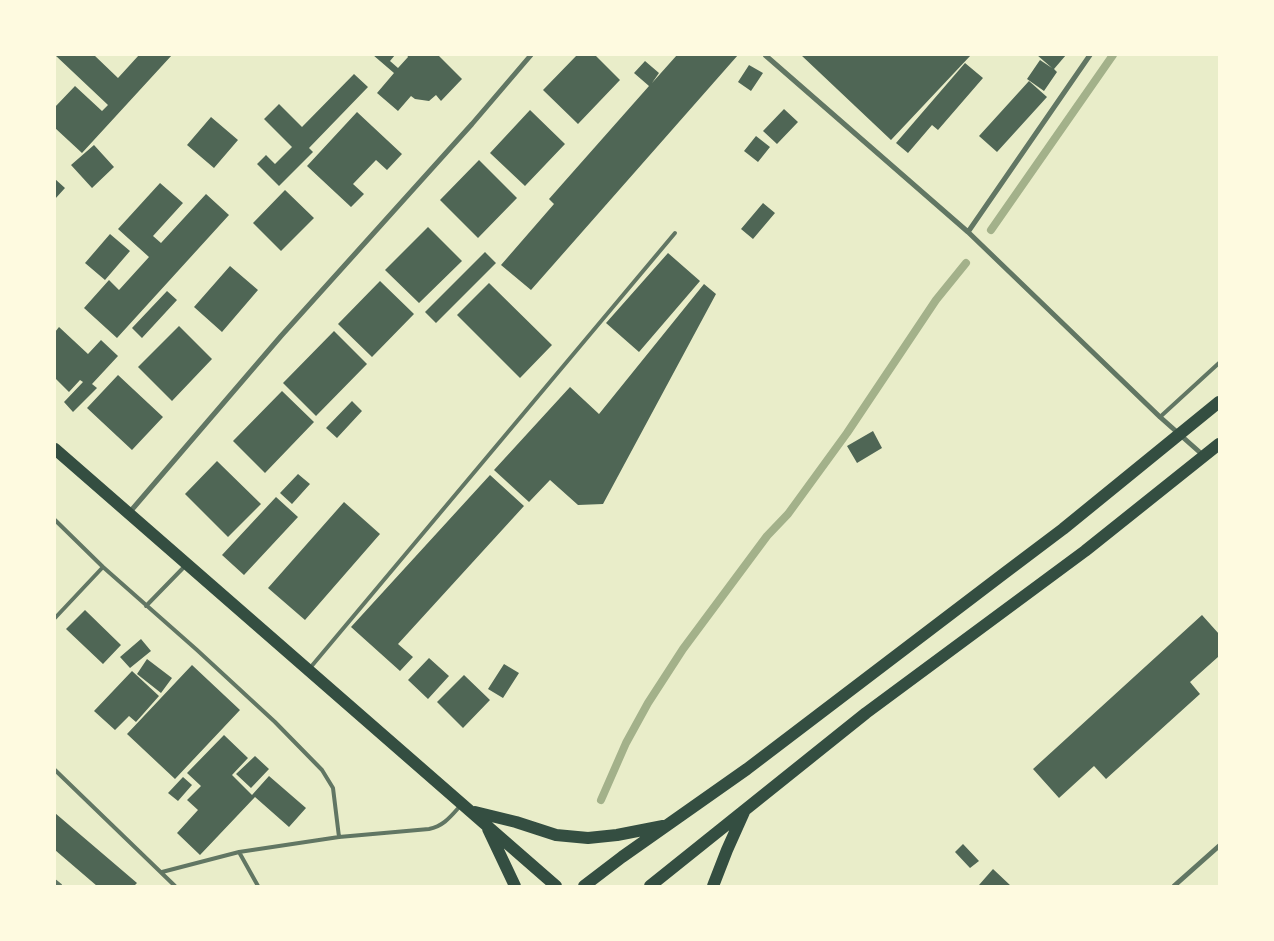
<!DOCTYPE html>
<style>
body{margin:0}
#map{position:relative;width:1274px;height:941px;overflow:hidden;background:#e9edc9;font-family:Signika,sans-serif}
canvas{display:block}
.frame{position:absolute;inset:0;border:56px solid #fefae0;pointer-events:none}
</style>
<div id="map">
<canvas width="1274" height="941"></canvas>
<div class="frame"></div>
</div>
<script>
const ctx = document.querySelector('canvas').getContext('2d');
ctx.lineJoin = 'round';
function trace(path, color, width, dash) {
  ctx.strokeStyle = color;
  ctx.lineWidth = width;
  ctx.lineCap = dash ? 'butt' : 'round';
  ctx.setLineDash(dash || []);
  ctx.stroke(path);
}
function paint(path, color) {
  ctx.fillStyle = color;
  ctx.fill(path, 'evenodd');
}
const stream = new Path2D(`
 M991 230 1113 55
 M601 800 626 743 648 703 683 649 767 536 788 514 847 433 936 300 966 263`);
const building = new Path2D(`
 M55 55H94L118 78 139 55H172L82 153 55 128V107L75 86 102 111 108 105Z
 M373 55H395L390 61 398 68 408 57 407 55H438L462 79 441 101 436 95 429 101 415 99 411 96 398 111 377 93 394 73Z
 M577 55H595L620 80 578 124 543 90Z
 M677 55H738L531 290 501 265 554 204 549 199 649 86 634 73 645 61 659 73 652 83Z
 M801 55H971L891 140Z
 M1037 55H1066L1054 69 1057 72 1044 91 1027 79 1040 60 1052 68Z
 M965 63 983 78 938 130 932 125 908 153 896 143Z
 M749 65 763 73 751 91 738 82Z
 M354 74 368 87 309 148 313 152 279 186 257 164 266 155 275 164 292 147 264 119 279 104 302 127Z
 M1029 81 1047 97 997 152 979 136Z
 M784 109 798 122 777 144 763 131Z
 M530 110 565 144 525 186 490 153Z
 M357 112 402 154 387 170 376 160 353 184 364 194 351 207 307 166Z
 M211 117 238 140 214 168 187 145Z
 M756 136 770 147 758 162 744 151Z
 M94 145 114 167 92 188 71 165Z
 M479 160 517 198 478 238 440 200Z
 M55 179 65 188 55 199Z
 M160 183 183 203 153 236 161 243 206 194 229 215 117 338 84 308 109 280 119 290 149 257 118 229Z
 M285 190 314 218 281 251 253 223Z
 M763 203 775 213 753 239 741 229Z
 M428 227 462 261 419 303 385 270Z
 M110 234 130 251 105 280 85 263Z
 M485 252 496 263 436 323 425 312Z
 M668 253 700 281 639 352 606 323Z
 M230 266 258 290 222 332 194 307Z
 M380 281 414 314 372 357 338 324Z
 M489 283 552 345 520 378 457 315Z
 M704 284 716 294 603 504 578 505 550 480 529 502 494 470 570 387 599 414Z
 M167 291 177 300 142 338 132 328Z
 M179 326 212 359 172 401 138 367Z
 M59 327 88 354 101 340 118 356 92 384 97 388 73 412 64 402 83 382 80 380 69 392 55 378V332Z
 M334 331 367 364 316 416 283 383Z
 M118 375 163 417 132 450 87 408Z
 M282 391 314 422 265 473 233 441Z
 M352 401 362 411 337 438 326 428Z
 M873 431 882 448 857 463 847 446Z
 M217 461 261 504 228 537 185 494Z
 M298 474 310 484 292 504 280 493Z
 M490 475 524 506 398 644 413 657 400 671 351 627Z
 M276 497 298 517 244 575 222 555Z
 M344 502 380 534 305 620 268 588Z
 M85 610 121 645 103 664 66 629Z
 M1202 615 1219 634V659L1218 657 1190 682 1200 694 1106 779 1094 766 1059 798 1033 769Z
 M141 639 151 651 130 668 120 657Z
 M429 658 449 676 428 699 408 680Z
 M147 659 172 678 161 693 137 674Z
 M504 664 519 673 503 698 488 689Z
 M192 665 240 710 175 779 127 734Z
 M132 671 159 696 136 722 129 716 115 730 94 711Z
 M464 675 490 700 463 728 437 702Z
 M224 735 248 758 232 775 252 795 269 776 306 808 289 827 255 797 200 855 177 833 198 810 187 800 201 786 187 773Z
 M255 756 269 769 251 788 236 774Z
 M183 777 192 785 178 801 168 793Z
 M55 813 137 883 134 886H97L55 850Z
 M963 844 979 861 970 868 955 852Z
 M993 869 1011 886H980L979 885Z`);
const service = new Path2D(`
 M1160 417 1219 363
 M55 520 103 567 197 650 275 722 322 770 333 788 339 837
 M146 606 185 566
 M55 618 103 567
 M310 668 675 233
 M55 770 175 886
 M239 852 258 886
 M162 872 239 852 339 837 429 829C444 826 451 816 461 805`);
const minor = new Path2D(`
 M765 55 968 232 1160 417 1204 456
 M968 232 1090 55
 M129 513 281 336 472 124 531 55
 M55 882 60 886
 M1174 886 1219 846`);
const primary = new Path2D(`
 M55 449 556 886
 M475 812 516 822 556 835 588 838 617 835 663 826
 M488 829 515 886
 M584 886 622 857 747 769 1002 575 1063 529 1219 402
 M650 886 866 713 1085 551 1219 444
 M713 886 727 850 744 812`);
trace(stream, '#a3b18a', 8);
paint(building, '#4f6655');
trace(service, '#617663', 4);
trace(minor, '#617663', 5);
trace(primary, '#344e41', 12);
</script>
